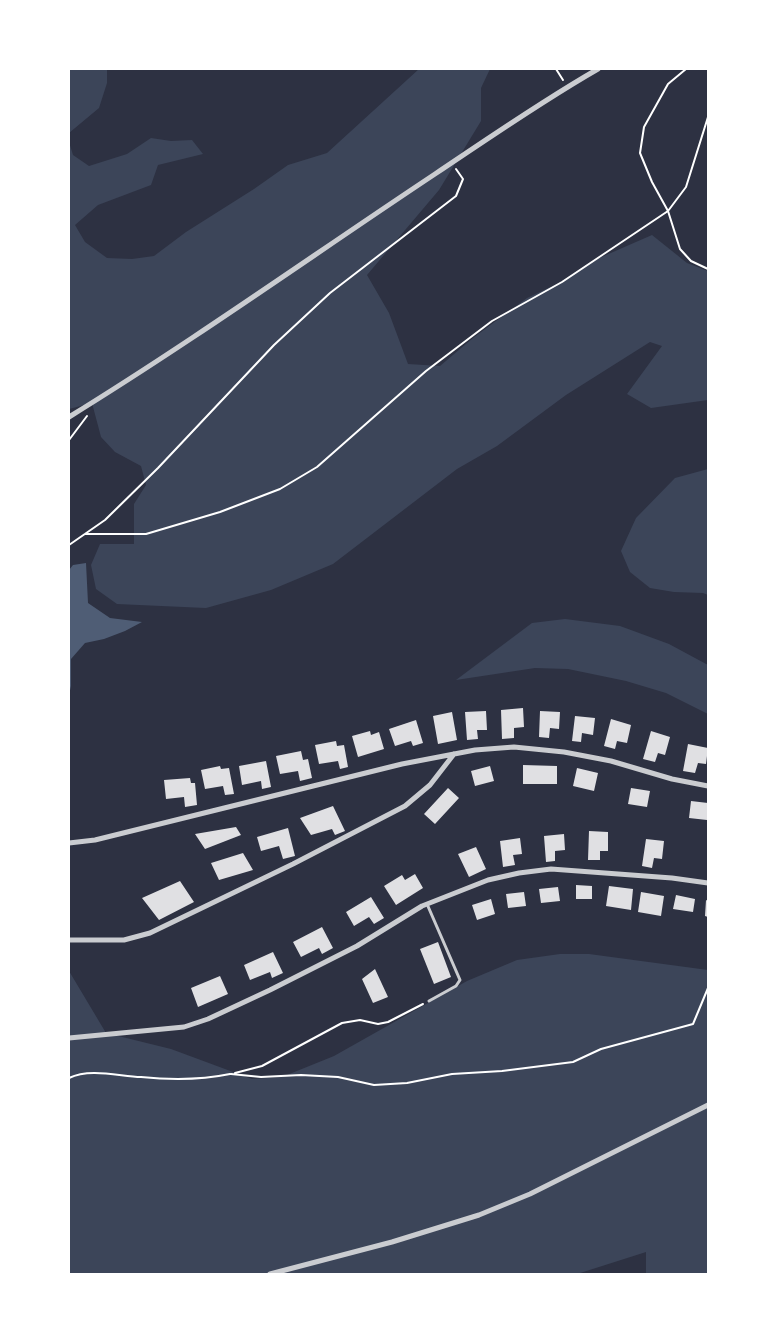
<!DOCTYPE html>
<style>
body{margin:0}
#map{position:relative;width:777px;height:1343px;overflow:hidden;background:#2d3142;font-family:Ubuntu,sans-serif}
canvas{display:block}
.frame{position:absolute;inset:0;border:70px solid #fff;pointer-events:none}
</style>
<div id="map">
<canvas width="777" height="1343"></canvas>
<div class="frame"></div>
</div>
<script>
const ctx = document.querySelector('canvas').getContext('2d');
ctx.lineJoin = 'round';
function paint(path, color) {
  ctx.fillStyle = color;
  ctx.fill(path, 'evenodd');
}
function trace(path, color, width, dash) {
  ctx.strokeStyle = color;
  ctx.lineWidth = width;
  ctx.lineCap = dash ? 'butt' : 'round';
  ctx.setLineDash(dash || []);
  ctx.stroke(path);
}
const green = new Path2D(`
 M69 69H107V83L99 108 69 133Z
 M419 69H490L481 88V121L439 190 367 275 389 313 408 364 440 366 473 338 527 298 559 283 597 259 652 235 687 263 708 271V400L651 408 627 394 662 346 650 342 566 395 497 446 457 469 333 564 271 590 206 608 117 604 96 589 91 565 100 544H134V504L146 485 141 466 115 452 101 437 92 403 69 409V142L73 155 89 166 127 154 151 138 171 141 192 140 203 154 158 165 151 185 98 205 75 225 85 242 107 258 132 259 154 256 186 232 254 189 288 165 327 153Z
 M708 469V595L703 593 674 592 650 588 630 572 621 551 636 518 675 478Z
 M565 619 620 626 669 644 708 665V714L666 693 626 681 568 669 535 668 456 680 532 623Z
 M560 954H589L708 970V1274H646V1252L577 1274H69V971L106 1033 171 1049 252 1079 282 1077 334 1056 467 981 517 960Z`);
const water = new Path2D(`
 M86 563 88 603 110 618 142 622 125 631 104 639 85 643 71 659V686L69 695V570L73 565Z`);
const building = new Path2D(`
 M523 708 524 727 514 728V738L502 739 501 710Z
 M486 711 487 730H477L478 739 467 740 465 712Z
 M540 711 560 712 559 729 550 728 549 738 539 737Z
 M452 712 457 740 438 744 433 716Z
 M575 716 595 718 593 735 582 733 581 742 572 741Z
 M611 719 631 725 627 743 617 741 615 749 604 746Z
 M416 720 423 743 413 746 411 741 395 746 389 729Z
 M370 731 371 735 379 732 384 749 358 757 352 736Z
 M651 731 670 737 665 755 658 753 655 762 643 759Z
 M336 741 337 746 344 745 348 767 340 769 338 761 319 764 315 745Z
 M688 744 708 748 706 764 698 763 695 773 683 771Z
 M301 751 303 760 308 759 312 778 300 781 298 771 280 774 276 756Z
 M266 761 271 787 262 789 261 781 242 785 239 766Z
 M523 765 557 766V784H523Z
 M220 766 221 769 229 768 234 794 225 795 223 786 205 789 201 770Z
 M490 766 494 781 475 786 471 771Z
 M577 768 598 773 594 791 573 786Z
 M190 778 191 783H195L197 805 185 807 184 797 166 799 164 780Z
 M448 788 459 798 435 824 424 814Z
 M631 788 650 791 647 807 628 804Z
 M691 801 708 803 707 820 689 818Z
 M333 806 345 831 335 835 332 829 311 835 300 818Z
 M236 827 241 835 205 849 195 834Z
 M288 828 295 856 283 859 279 846 261 851 257 837Z
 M589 831 608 832V851H600V860H588Z
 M564 834 565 850 555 851V861L546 862 544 836Z
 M520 838 522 854 513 855 515 865 503 867 500 841Z
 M646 839 664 841 662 859 654 858 652 868 642 866Z
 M476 847 486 869 469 877 458 854Z
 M243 853 253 870 219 880 211 863Z
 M415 874 423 888 396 905 384 886 402 875 405 880Z
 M180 881 194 902 159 920 142 898Z
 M576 885 592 886V899H576Z
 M609 886 633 889 631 910 606 906Z
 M558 887 560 901 541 903 539 889Z
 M524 892 526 906 508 908 506 894Z
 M641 892 664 896 661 916 638 912Z
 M676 895 695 899 693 912 673 909Z
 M371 897 384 918 374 924 369 917 354 926 346 912Z
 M491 899 495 914 477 920 472 905Z
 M706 900 708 901V917L705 916Z
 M322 927 333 948 322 954 319 948 301 957 293 942Z
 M438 942 451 977 434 984 420 949Z
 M273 952 283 973 272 978 270 972 250 980 244 965Z
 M375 969 388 997 373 1003 362 979Z
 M220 976 228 994 198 1007 191 988Z`);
const path = new Path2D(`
 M556 69 563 80
 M686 69 668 84 644 127 640 153 652 182 668 211 680 249 691 261 708 269
 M69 440 87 416
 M85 534H146L220 512 280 489 317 467 426 371 492 321 562 282 668 211 686 187 708 117
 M69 545 105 520 158 468 274 345 330 293 456 196 463 179 456 169
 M235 1073 262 1066 342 1023 360 1020 378 1024 388 1022 423 1004
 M231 1074 261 1077 301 1075 338 1077 374 1085 407 1083 452 1074 502 1071 573 1062 601 1049 693 1024 708 988
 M69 1078C90 1068 118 1076 141 1077 171 1080 201 1080 230 1074`);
const service = new Path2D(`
 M427 904 460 980 456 986 429 1001`);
const minor = new Path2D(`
 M69 417C194 340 313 255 435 174 489 138 542 101 598 69
 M69 843 95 840 402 764 475 750 514 747 564 752 611 761 672 779 708 786
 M69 940H124L150 933 293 864 405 806 430 785 454 754
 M69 1038 184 1027 208 1019 270 990 357 946 422 906 488 880 519 873 551 869 672 878 708 883
 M270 1274 392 1242 479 1215 530 1194 708 1105`);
paint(green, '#3c4559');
paint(water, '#4f5d75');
paint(building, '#e0e0e3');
trace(path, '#fff', 2);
trace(service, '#caccd0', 3);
trace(minor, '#caccd0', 5);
</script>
